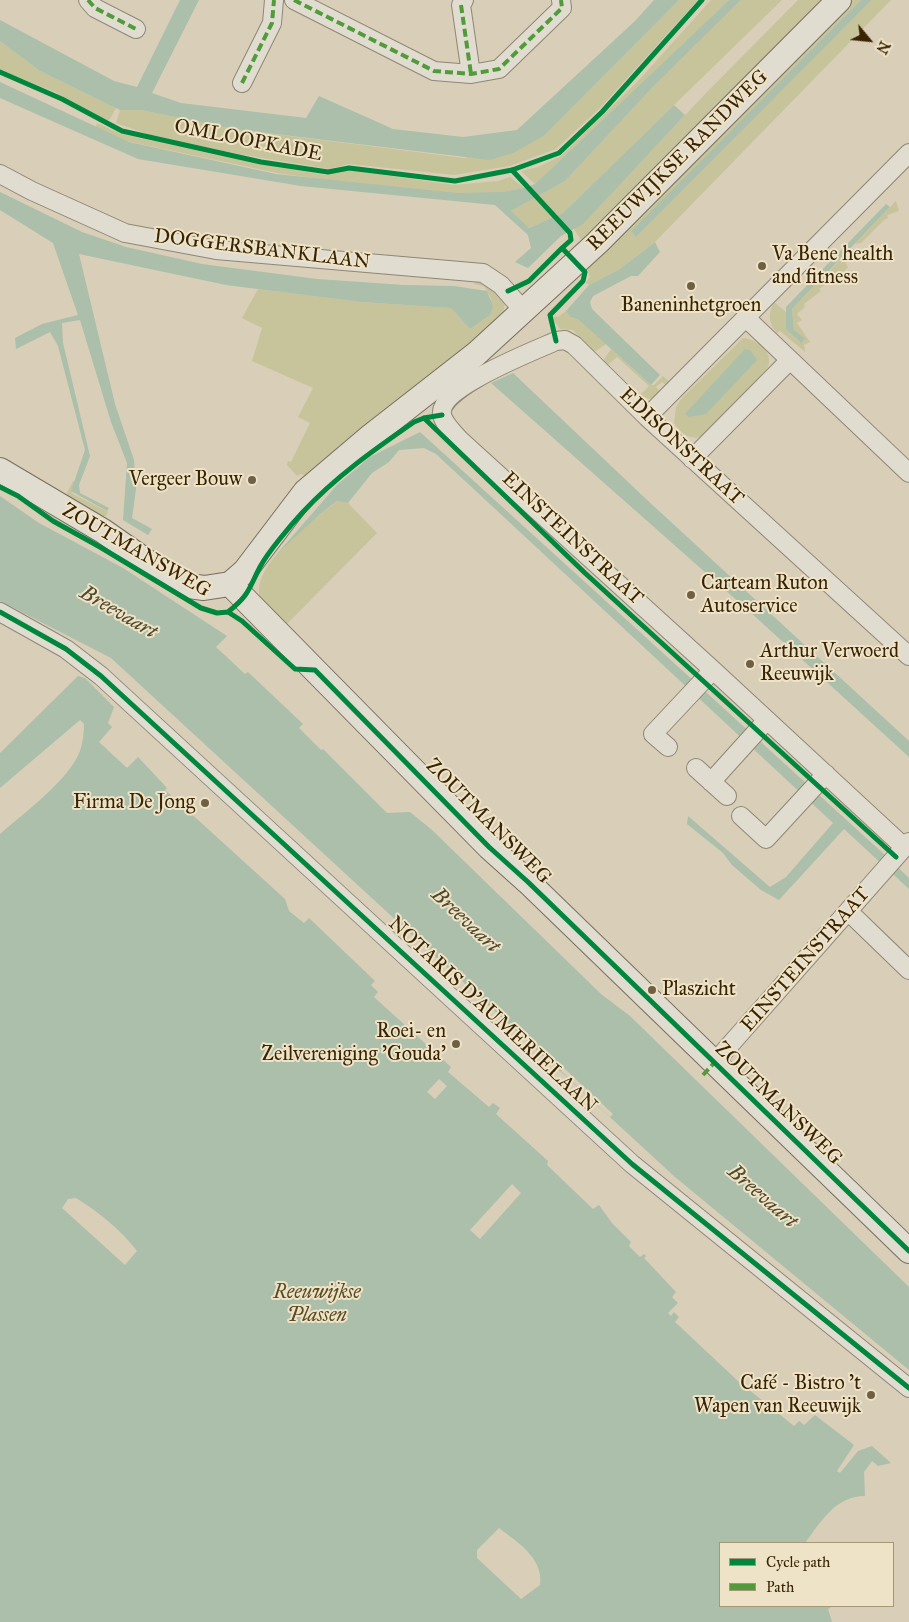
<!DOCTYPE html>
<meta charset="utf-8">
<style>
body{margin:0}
#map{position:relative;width:909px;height:1622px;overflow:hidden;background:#d9ceb7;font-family:"IM FELL Great Primer",serif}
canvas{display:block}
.legend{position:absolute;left:719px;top:1542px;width:175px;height:65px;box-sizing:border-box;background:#efe3c7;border:1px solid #a69779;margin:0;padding:6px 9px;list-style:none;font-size:15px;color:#382404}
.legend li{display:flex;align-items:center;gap:10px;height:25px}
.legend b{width:25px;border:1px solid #a69779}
.north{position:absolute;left:844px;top:15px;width:50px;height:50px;-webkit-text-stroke:4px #efe3c7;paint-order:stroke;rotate:118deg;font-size:14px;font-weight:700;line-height:20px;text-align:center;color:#382404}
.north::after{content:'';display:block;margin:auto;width:18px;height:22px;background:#382404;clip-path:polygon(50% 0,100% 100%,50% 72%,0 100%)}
</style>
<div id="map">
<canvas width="909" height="1622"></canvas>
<ul class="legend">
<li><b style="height:6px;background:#00873e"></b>Cycle path</li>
<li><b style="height:6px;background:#529b3a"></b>Path</li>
</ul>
<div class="north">N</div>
</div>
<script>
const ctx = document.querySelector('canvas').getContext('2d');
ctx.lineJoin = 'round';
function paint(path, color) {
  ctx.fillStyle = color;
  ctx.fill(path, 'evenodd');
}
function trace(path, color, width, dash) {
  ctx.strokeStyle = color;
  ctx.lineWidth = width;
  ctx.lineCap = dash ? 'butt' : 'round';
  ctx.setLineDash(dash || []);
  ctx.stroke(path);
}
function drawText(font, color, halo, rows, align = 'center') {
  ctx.font = font + ' "IM FELL Great Primer",serif';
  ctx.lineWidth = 4;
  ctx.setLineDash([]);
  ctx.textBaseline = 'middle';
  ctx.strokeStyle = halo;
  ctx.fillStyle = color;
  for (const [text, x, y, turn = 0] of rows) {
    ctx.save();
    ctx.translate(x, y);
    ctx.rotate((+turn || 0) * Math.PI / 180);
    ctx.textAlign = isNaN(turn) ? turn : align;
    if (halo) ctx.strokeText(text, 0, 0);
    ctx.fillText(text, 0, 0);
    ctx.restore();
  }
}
const green = new Path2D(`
 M679 0H698L600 108 556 149 510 166 454 175 349 164 329 169 238 154 150 135 116 123 120 110H141L234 129 464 158 545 135Z
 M711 0H729L535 184 521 171 538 167 561 156 639 80Z
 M741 0H782L563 213 529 228 512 213 511 211 565 181 652 88Z
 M798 0H828L654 177 582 241 573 228 583 223 708 91Z
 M850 0H861L631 231 636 237 872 0H891L655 242 620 269 589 285 586 283 590 277 587 266Z
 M0 41 40 71 116 108 110 119 107 121 55 92 0 70Z
 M97 123 121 134 236 159 325 175 348 170 454 185 498 181 510 177 524 188 501 192 489 203 277 173 107 137 95 129Z
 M896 201 899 211 887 215 888 218 884 220 861 243 855 244Z
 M849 256V258L845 259 848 268 819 289 821 291 804 304 805 307 797 314 802 320 797 323 810 342 804 345 805 352 780 331 777 333C768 323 768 314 774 302L786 312V329L801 343 794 330 792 309 843 257Z
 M477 279 489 284 505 302 503 315 498 320 378 417 309 476 300 474 297 476 287 465 288 461 291 462 310 423 298 417 313 388 252 361 262 328 242 318 258 289 361 302 451 308 470 329 490 315 491 298 484 286 474 284Z
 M566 311 570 317 578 318 606 344 594 352 573 330 560 329 553 319 555 316 558 317Z
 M743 338C756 339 774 352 768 367 757 379 715 430 703 436 691 441 681 434 674 423L676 407 682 398Z
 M611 349 651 385H654L663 376 670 382 667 386 662 382 656 387 663 395 649 399 640 395 649 386 617 357 608 365 603 361Z
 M73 481H75L71 491 73 494 108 512 106 516H101L66 495Z
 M338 501 348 503 377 533 283 628C276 620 266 610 261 600 247 568 315 517 338 501Z`);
const water = new Path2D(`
 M180 0H199L152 93 181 103 306 118 319 96 393 129 463 137 517 130 635 21 654 0H679L545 135 513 153 490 160 234 129 141 110H120L40 71 0 41V20L114 81 137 87Z
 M729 0H741L652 88 565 181 511 211 529 228 563 213 674 105 685 115 583 224 561 236 528 268 515 262 531 248 528 235 495 205 301 186 138 159 0 98V82L129 142 276 174 457 193 501 192 524 188 535 184Z
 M861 0H872L636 237 631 231Z
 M0 192 82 232 126 247 202 264 317 279 404 285 454 286 487 291 493 306 490 315 470 329 451 308 361 302 226 285 79 254 115 404 134 460 136 489 132 518 152 529 148 535 123 520 127 463 111 422 80 320 62 323 63 343 90 456 79 485 80 493 109 508 107 511 71 491 85 450 58 346 50 332 16 349 15 338 42 324 78 315 53 243 0 210Z
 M886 204 890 207 792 309 794 330 805 339 801 343 786 329V307Z
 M655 242 660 252 638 276H631L593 296 590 302 592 309 660 375 651 385 578 319 570 317 566 311 589 285 620 269Z
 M745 349 750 350 757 360 706 414 689 417 685 414Z
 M513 373 646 499 909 741V757L749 611 491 383Z
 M420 432 886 856 909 878V889L844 829 779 900 761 890 732 865 723 853 687 824 688 816 770 887 786 877 833 823 436 454 424 448 399 450 389 462 372 473 348 503 337 501 320 514 277 554 337 485 370 457Z
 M0 496 39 523 123 568 227 636 216 647 245 674 248 672 303 724 299 728 321 750 323 749 387 813 410 812 432 830 601 994 630 1016 909 1287V1370L675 1177 111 658 0 601Z
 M78 676 85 678 114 707 108 723 112 727 99 742 127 768 138 757 167 788 165 790 285 899 289 911 304 923 309 918 375 981 371 985 378 992 374 997 451 1067 448 1072 489 1107 493 1103 500 1108 496 1114 548 1161 547 1165 593 1209 599 1205 612 1223 631 1242 629 1246 640 1257 644 1254 646 1256 644 1258 676 1292 672 1297 678 1303 668 1313 671 1316 674 1312 679 1317 675 1322 738 1381 794 1426 799 1421 804 1425 815 1415 854 1445 837 1471 840 1473 858 1451 872 1446 891 1463 878 1466 872 1461 864 1472 865 1496C835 1496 821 1522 805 1543H720V1606H833L828 1609 832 1622H0V834C23 814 70 779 80 751 83 742 84 733 84 724L80 720 0 788V753ZM76 1198C99 1212 121 1230 137 1251L125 1265 62 1208 68 1199ZM499 1528C517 1542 544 1558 540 1585L521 1599 477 1558V1550Z`);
const pier = new Path2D(`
 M564 1068 613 1114 610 1117 561 1071Z
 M439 1079 447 1086 435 1099 427 1092Z
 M512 1184 521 1193 480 1239 470 1230Z`);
const street = new Path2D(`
 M88 0 95 8 136 29
 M294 0 434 71 471 74 499 69 562 8 561 0
 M464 0 461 5 471 74
 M242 83 272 23 274 0
 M0 174 32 191 125 233 216 250 483 273 501 285 523 310
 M746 318 909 473
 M647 417 909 153
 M692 459 790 360
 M0 612 66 649 101 676 632 1164 909 1388
 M668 747 653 734 713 670
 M696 768 727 796
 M711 782 767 720
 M741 816 766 839 826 774
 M904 847 713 670 460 440C454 433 444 424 442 415 437 388 534 351 556 341L565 340 574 345 647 417 909 656
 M849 912 909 970
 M714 1063 909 842`);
const secondary = new Path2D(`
 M0 470 103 531 146 561 189 586 204 588 230 584
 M230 584 489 847 528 882 909 1251
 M230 584 245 571 305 492 371 436 476 354 597 243 839 0`);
const quiet = new Path2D(`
 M88 0 95 8 136 29
 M294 0 434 71 471 74 499 69 562 8 561 0
 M461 5 471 74
 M242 83 272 23 274 0
 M703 1075 714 1063`);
const cycleway = new Path2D(`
 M0 72 62 99 122 131 261 162 328 172 349 168 455 181 512 170 559 153 602 112 702 0
 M512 170 570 233 571 240 562 248 585 272 583 281 550 315 556 341
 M508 291 529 281 562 248
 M424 418 585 573 896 857
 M0 487 18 496 53 521 100 547 201 608 217 613 228 612 242 621 295 669 315 670 489 847 528 882 909 1251
 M0 612 66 649 101 676 632 1164 909 1388
 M228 612C250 594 248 590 260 567 268 552 290 526 302 513 335 477 375 449 414 422L424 418 442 415`);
const markers = [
 [762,266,5,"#706043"],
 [691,286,5,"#706043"],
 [252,480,5,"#706043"],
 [691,595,5,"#706043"],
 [750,664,5,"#706043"],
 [205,803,5,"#706043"],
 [652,990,5,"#706043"],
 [456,1044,5,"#706043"],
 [871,1395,5,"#706043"]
];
const streetNames = [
 ["OMLOOPKADE",248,141,11],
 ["REEUWIJKSE RANDWEG",678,161,-45],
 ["DOGGERSBANKLAAN",262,250,7],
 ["EDISONSTRAAT",681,447,43],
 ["EINSTEINSTRAAT",572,539,43],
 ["ZOUTMANSWEG",136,551,30],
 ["ZOUTMANSWEG",488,822,45],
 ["EINSTEINSTRAAT",806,960,-49],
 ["NOTARIS D'AUMERIELAAN",492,1015,43],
 ["ZOUTMANSWEG",778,1104,44]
];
const poiNames = [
 ["Va Bene health",772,255],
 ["and fitness",772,278],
 ["Baneninhetgroen",691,306,"center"],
 ["Vergeer Bouw",242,480,"right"],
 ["Carteam Ruton",701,584],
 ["Autoservice",701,607],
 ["Arthur Verwoerd",760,652],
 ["Reeuwijk",760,675],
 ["Firma De Jong",195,803,"right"],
 ["Plaszicht",662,990],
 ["Roei- en",446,1032,"right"],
 ["Zeilvereniging 'Gouda'",446,1055,"right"],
 ["Café - Bistro 't",861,1384,"right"],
 ["Wapen van Reeuwijk",861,1407,"right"]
];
const parkNames = [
 ["Reeuwijkse",317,1293],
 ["Plassen",317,1316]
];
const waterNames = [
 ["Breevaart",118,613,30],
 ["Breevaart",465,921,43],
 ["Breevaart",762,1197,41]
];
paint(green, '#c7c49c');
paint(water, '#abbfaa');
paint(pier, '#d9ceb7');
trace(street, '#8f8675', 20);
trace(secondary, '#776e5e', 26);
trace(street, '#e1dcd0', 18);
trace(secondary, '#e1dcd0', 24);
trace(quiet, '#529b3a', 4, [8, 4]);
trace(cycleway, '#00873e', 5);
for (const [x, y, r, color] of markers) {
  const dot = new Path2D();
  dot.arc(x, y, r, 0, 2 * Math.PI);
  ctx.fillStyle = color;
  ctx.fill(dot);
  trace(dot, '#efe3c7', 2);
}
drawText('20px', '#382404', '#efe3c7', streetNames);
drawText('20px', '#382404', '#efe3c7', poiNames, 'left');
drawText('italic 20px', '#584a24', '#efe3c7', parkNames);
drawText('italic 21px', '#50492c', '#efe3c7', waterNames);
</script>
